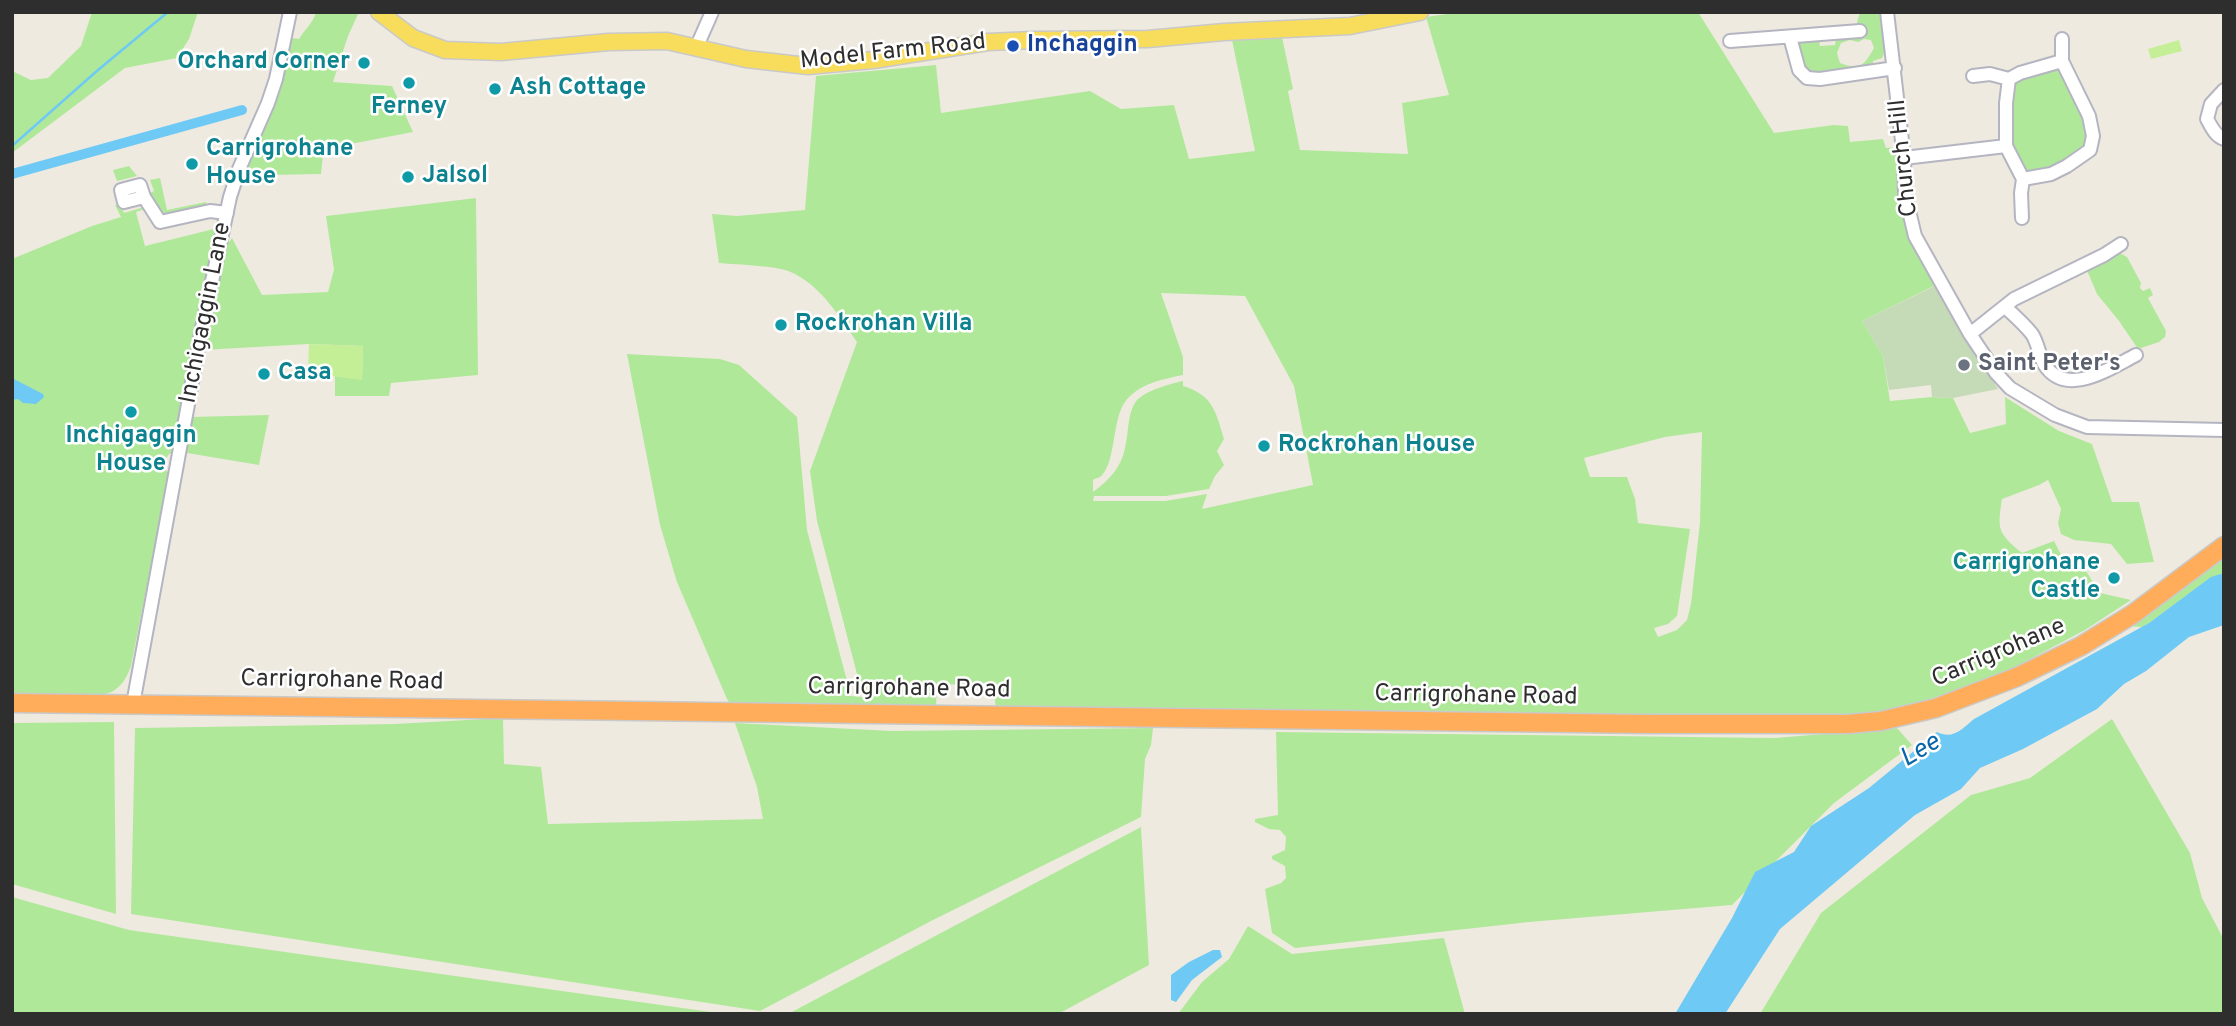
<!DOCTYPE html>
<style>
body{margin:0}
#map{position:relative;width:2236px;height:1026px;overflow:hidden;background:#efeae0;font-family:Overpass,sans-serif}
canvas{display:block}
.frame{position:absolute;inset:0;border:14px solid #2e2e2e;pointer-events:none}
</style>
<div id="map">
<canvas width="2236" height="1026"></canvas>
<div class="frame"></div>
</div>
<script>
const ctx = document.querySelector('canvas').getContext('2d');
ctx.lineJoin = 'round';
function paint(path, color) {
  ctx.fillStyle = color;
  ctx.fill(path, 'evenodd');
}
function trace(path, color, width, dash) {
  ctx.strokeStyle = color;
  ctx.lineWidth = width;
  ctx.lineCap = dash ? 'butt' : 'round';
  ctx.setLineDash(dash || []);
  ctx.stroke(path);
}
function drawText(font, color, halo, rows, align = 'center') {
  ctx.font = font + ' Overpass,sans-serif';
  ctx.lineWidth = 5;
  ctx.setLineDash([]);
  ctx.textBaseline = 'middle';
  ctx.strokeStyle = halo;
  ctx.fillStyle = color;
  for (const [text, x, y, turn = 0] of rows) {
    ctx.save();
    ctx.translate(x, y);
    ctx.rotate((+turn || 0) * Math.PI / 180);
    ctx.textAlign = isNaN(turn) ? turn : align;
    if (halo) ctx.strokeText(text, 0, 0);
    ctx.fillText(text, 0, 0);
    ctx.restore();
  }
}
const green = new Path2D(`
 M92 12H198L189 39 177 58 125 68 12 153V71L31 80 48 78 81 46Z
 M316 12H359L348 36 333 82 392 86 413 132 335 147 323 154 321 174 268 175 243 172 280 84 292 38 299 39C305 29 313 23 316 12Z
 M1461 12H1698L1774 133 1834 125 1848 126 1850 142 1883 139 1886 148 1900 147 1902 158 1898 170 1911 234 1934 286 1862 321 1883 356 1890 401 1932 397 1953 398 1970 433 2006 424 2005 397 2059 431 2092 444 2112 502H2139L2154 562 2127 564 2111 544 2074 540 2061 534 2058 523 2061 509 2048 480 2039 485 2002 499C1997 530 1998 533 2022 553L2054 541 2067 566 2084 568 2100 593 2131 600 2085 630 1996 677 1894 711 1816 720 996 710 993 683 937 685 936 707 733 708 727 699 677 582 660 525 627 354 720 359 739 365 797 417 807 530 851 696 863 697 817 521 810 471 857 342C839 316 823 289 795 274 780 265 737 265 719 263L712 214 737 216 805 210 816 76 936 65 941 113 1090 91 1121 109 1174 105 1189 159 1255 151 1232 40 1282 37 1293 89 1288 91 1300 150 1408 154 1402 103 1449 95 1426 17ZM1161 293 1245 296 1294 386 1313 485 1202 509 1207 494 1165 501H1093L1094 496H1166L1209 489 1215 476 1224 465 1217 451 1224 439C1216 412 1213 395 1183 386V381C1170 384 1147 390 1137 400 1127 412 1129 433 1125 448 1121 468 1109 480 1093 492V480C1096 478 1100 478 1102 475 1116 460 1112 420 1125 402 1138 384 1163 379 1183 375V357ZM1702 432 1700 522 1691 604 1687 620 1677 630 1658 637 1654 628 1668 624 1677 616 1690 529 1638 523 1635 499 1627 477H1590L1584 458 1665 437Z
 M1860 12H1879L1885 51 1882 58 1873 61V66L1813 74 1806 71 1797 43 1819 39 1820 46 1835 45 1836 39 1854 37 1855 39 1865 38 1864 27 1856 26ZM1864 39 1871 40 1874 48C1864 65 1861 71 1840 63L1837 53 1841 43 1850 40 1858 42Z
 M2056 66 2062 70 2088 125 2089 135 2083 150 2049 170 2026 173 2021 169 2006 121 2011 85 2027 75Z
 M129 166 137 176 117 181 113 170Z
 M160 178 167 210 206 202 208 207 168 217 162 215 148 194 154 191 150 180Z
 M476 198 478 375 391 383 389 396H335V376L362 379 363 346 309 344 203 350 223 242 230 241 232 238 262 295 328 292 334 270 326 216Z
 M140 201 148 207 150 217H148L145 209 136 212 145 246 218 228 175 452 169 454 165 460 164 469 169 473 131 666C125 683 117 693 98 696L12 695V259L92 226 121 217 115 205 121 204 124 213 141 208Z
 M2116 251 2127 257 2141 283 2140 288 2143 291 2150 288 2153 295 2148 298 2166 331 2165 337 2159 342 2138 349 2119 321 2097 294 2086 268Z
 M269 415 259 465 187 453 191 417Z
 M2224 556V573L2211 578 2149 623 2142 627 2125 626Z
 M503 718 504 764 541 767 548 824 763 819 757 787 735 723 892 731 1153 728 1151 745 1145 759 1141 817 933 920 760 1011 131 914 135 728 395 724Z
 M2112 719 2190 853 2202 898 2224 940V1014H1760L1821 913 1971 795 2030 778Z
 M114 722 116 914 12 884V723Z
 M1897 728 1912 745 1834 803 1732 905 1529 922 1295 948 1272 933 1265 889 1281 883 1286 878 1285 866 1272 859V856L1285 850 1286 837 1280 830 1269 829 1255 822V819L1278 815 1276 732 1775 738Z
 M1141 827 1149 965 1058 1014H788Z
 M12 897 129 930 725 1014H12Z
 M1248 926 1292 954 1444 938 1465 1014H1178L1202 982 1229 959Z`);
const cemetery = new Path2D(`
 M1935 286 1998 389 1953 398 1932 397 1931 385 1889 390 1883 356 1862 321Z`);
const pitch = new Path2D(`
 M2179 40 2182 51 2151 59 2148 49Z
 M309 344 363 346 362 380 308 373Z`);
const water = new Path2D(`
 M12 378 43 394 44 397 36 404 23 403 18 399 12 400Z
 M2224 573V625L2189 637 2146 671 2124 684 2097 709 2023 749 1980 768 1961 789 1915 815 1780 929 1725 1014H1675L1732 918 1755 872 1794 852 1811 826 1869 788 1937 732C1953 740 1962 729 1974 719L2149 623 2211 577Z
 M1213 950H1220L1222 957 1192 980 1176 1002 1171 1000V975L1189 962Z`);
const stream = new Path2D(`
 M12 146 98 70 168 12`);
const canal = new Path2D(`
 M12 174 242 110`);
const minor = new Path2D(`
 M1887 12 1904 158 1905 194 1915 236 1970 334 1996 373 2010 388 2055 415 2087 427 2224 430
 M1790 37 1799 70 1807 78 1820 79 1895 68
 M1730 41 1860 31
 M697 46 712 12
 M1973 76 1990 74 2009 79
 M2224 90 2211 104 2207 119C2211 126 2215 136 2224 139
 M1904 158 2006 146
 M2023 179 2051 174 2067 166 2090 150 2093 136 2089 116 2062 61V39
 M144 197 124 202 121 190 140 185 144 197 160 222 210 211 227 213
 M2022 218 2021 193 2023 179 2006 146V103L2009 79 2020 73 2062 61
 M2005 307C2014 315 2024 324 2032 334 2038 343 2039 355 2044 364 2066 399 2110 368 2136 355
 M1970 334 2014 299 2104 255 2121 244
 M133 704 202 328 230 197 239 169 268 103 276 79 290 12`);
const major = new Path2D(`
 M379 12 413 38 445 50 501 52 608 42 667 41 746 59 808 66 873 60 988 42 1034 40 1148 39 1224 32 1350 26 1420 12`);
const highway = new Path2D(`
 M12 703 1649 724H1848L1881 721 1936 708 2017 677 2081 646 2133 614 2224 546`);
const markers = [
 [1013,46,7,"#1a4fb4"],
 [364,63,7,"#0f9aa8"],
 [409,83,7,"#0f9aa8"],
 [495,89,7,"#0f9aa8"],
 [192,164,7,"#0f9aa8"],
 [408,177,7,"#0f9aa8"],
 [781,325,7,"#0f9aa8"],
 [1964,365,7,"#6b7280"],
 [264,374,7,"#0f9aa8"],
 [131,412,7,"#0f9aa8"],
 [1264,446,7,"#0f9aa8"],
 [2114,578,7,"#0f9aa8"]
];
const transitNames = [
 ["Inchaggin",1027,46]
];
const streetNames = [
 ["Model Farm Road",893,53,-6],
 ["Church Hill",1905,158,-96],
 ["Inchigaggin Lane",207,313,-79],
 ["Carrigrohane",1999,654,-23],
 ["Carrigrohane Road",342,682,1],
 ["Carrigrohane Road",909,690,1],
 ["Carrigrohane Road",1476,697,1]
];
const cultureNames = [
 ["Orchard Corner",350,63,"right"],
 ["Ash Cottage",509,89],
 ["Ferney",409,108,"center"],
 ["Carrigrohane",206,150],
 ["House",206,178],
 ["Jalsol",422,177],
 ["Rockrohan Villa",795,325],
 ["Casa",278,374],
 ["Inchigaggin",131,437,"center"],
 ["House",131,465,"center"],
 ["Rockrohan House",1278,446],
 ["Carrigrohane",2100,564,"right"],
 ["Castle",2100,592,"right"]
];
const worshipNames = [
 ["Saint Peter's",1978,365]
];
const waterNames = [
 ["Lee",1921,752,-31]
];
paint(green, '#b0e89a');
paint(cemetery, '#c5dab6');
paint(pitch, '#c4ef96');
paint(water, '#6fc9f5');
trace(stream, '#6fc9f5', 2.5);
trace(canal, '#6fc9f5', 10);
trace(minor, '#b4b5c1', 16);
trace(major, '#c9c9c9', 19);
trace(highway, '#c9c9c9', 21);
trace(minor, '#fff', 12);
trace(major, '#f8dd5c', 16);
trace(highway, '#ffad5b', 18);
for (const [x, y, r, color] of markers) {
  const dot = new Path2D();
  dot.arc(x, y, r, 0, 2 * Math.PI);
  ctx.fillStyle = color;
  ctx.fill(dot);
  trace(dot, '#fff', 2.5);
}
drawText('bold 24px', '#164399', '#fff', transitNames, 'left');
drawText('24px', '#2e2e2e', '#fff', streetNames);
drawText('bold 24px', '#0d838f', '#fff', cultureNames, 'left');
drawText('bold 24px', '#5b616d', '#fff', worshipNames, 'left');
drawText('italic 26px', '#0766a8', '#fff', waterNames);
</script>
